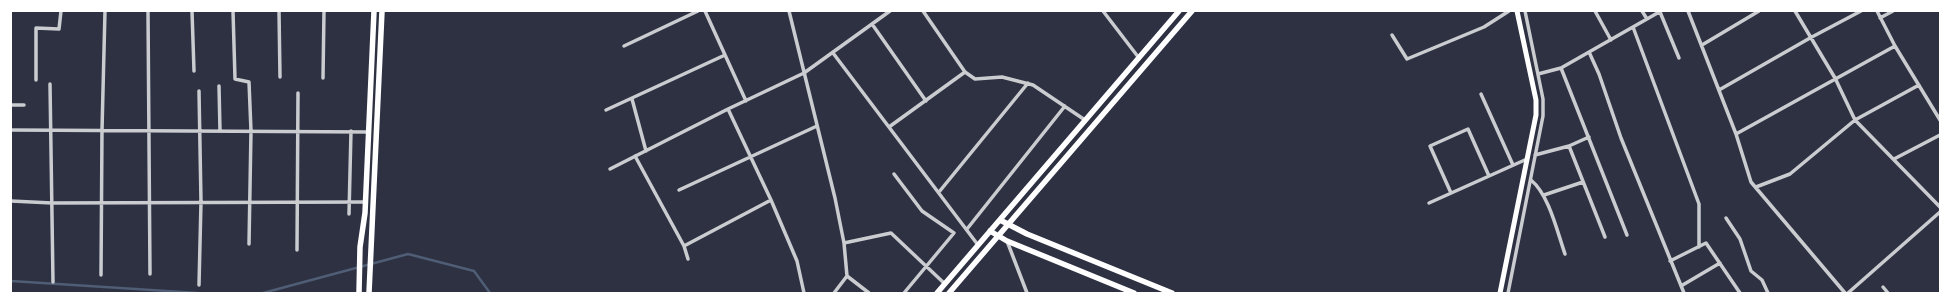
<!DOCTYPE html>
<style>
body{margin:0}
#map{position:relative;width:1951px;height:304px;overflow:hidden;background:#2d3142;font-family:Raleway,sans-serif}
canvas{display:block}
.frame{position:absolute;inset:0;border:12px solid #fff;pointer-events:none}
</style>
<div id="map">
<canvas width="1951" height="304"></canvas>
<div class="frame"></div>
</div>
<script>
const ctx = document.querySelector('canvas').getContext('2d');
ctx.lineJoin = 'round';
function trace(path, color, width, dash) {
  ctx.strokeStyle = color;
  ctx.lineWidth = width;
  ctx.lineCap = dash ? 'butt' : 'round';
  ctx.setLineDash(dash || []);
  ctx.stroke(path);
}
const stream = new Path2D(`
 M11 281 198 293
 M263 293 408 254 474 271 490 293`);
const minor = new Path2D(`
 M148 11 150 274
 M192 11 194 71
 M233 11 235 79 249 82 251 131 249 244
 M279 11 280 77
 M705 11 746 101
 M789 11 835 198 844 243 847 276 869 293
 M923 11 965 72 975 79 1002 77 1033 85 1085 120
 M1103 11 1139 58
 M1595 11 1611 40
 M1642 11 1647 19
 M1688 11 1736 134 1751 182 1845 293
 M1795 11 1835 78 1855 120 1940 207
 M1877 11 1895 46 1940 120
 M1660 12 1679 58
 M1880 18 1893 11
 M872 24 926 101
 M1633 27 1699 204V247
 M1392 35 1407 59 1484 27 1509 11
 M1702 45 1759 11
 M624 46 698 11
 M1589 52 1599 74 1621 138 1684 293
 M833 53 978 245
 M1561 68 1627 235
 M1538 74 1561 68 1661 11
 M323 78 324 11
 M36 80V28L59 29 61 11
 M50 84 53 282
 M219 86 220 131
 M1719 90 1810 38 1861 11
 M1481 94 1513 165
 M632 99 646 151
 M11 105H24
 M728 109 771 200 797 261 804 293
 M606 110 725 55
 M889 127 965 72
 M11 130 369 132
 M1736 134 1895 46
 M1569 146 1605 237
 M1535 155 1569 146 1589 137
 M635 156 684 246 688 259
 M1894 159 1940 135
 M610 169 728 109 804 73 890 11
 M894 174 922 211 954 233 904 293
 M1531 180C1549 195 1557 231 1565 254
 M1756 187 1790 174 1855 120 1919 85
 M679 190 817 126
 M939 192 1028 83
 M1451 193 1430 146 1468 129 1489 176
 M1544 195 1583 182
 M11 201 52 203 365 202
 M1429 203 1527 159
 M349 214 351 131
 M1726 218 1740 239 1751 271 1762 280 1768 293
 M967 229 1065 106
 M1007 241 1027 293
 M844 243 891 233 945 284
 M684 246 771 200
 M297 250 298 93
 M1670 261 1706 243 1740 293
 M101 275 102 130 105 11
 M199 285 201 202 199 91
 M1681 286 1720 263
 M1883 287 1888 293
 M834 293 847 276
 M1508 293 1543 116V99L1525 11
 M1848 293 1940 212`);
const secondary = new Path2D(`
 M1500 293 1536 115V100L1517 11`);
const primary = new Path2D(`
 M1000 220 1027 234 1172 293
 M990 231 1007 241 1134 293
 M359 293 360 247 365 213 374 11
 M369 293 382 11
 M937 293 1179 11
 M949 293 1192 11`);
trace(stream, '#4f5d75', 2.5);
trace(minor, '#caccd0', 3.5);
trace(secondary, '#fff', 5);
trace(primary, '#fff', 5.5);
</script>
